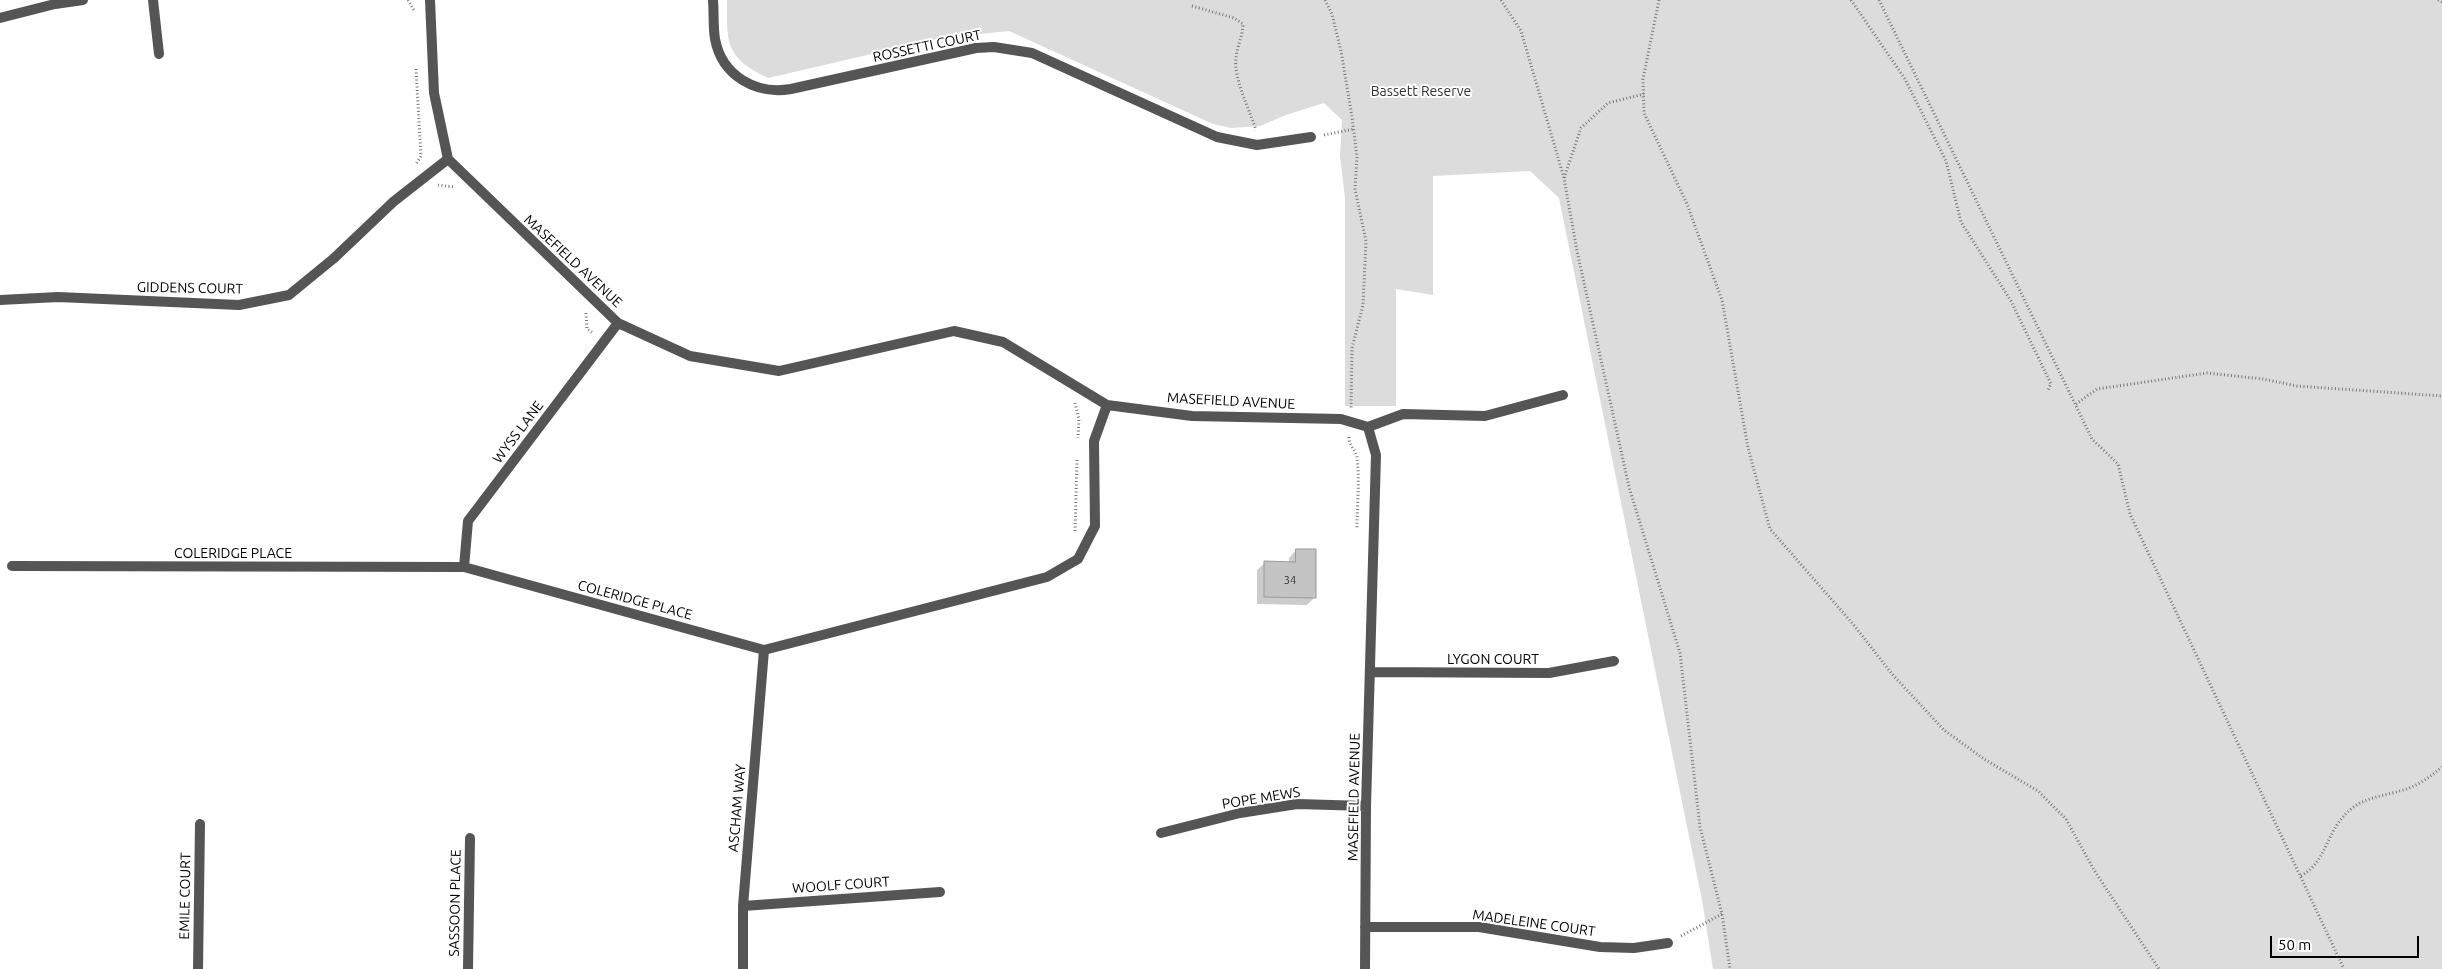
<!DOCTYPE html>
<style>
body{margin:0}
#map{position:relative;width:2442px;height:969px;overflow:hidden;background:#fff;font-family:Ubuntu,sans-serif}
canvas{display:block}
.scale{position:absolute;left:2270px;top:936px;width:149px;height:22px;box-sizing:border-box;border:2px solid #000;border-top:0;padding-left:6px;font-size:15px;line-height:18px;white-space:nowrap;color:#000;-webkit-text-stroke:4px #fff;paint-order:stroke}
</style>
<div id="map">
<canvas width="2442" height="969"></canvas>
<div class="scale">50 m</div>
</div>
<script>
const ctx = document.querySelector('canvas').getContext('2d');
ctx.lineJoin = 'round';
function paint(path, color) {
  ctx.fillStyle = color;
  ctx.fill(path, 'evenodd');
}
function trace(path, color, width, dash) {
  ctx.strokeStyle = color;
  ctx.lineWidth = width;
  ctx.lineCap = dash ? 'butt' : 'round';
  ctx.setLineDash(dash || []);
  ctx.stroke(path);
}
function drawText(font, color, halo, rows, align = 'center') {
  ctx.font = font + ' Ubuntu,sans-serif';
  ctx.lineWidth = 4;
  ctx.setLineDash([]);
  ctx.textBaseline = 'middle';
  ctx.strokeStyle = halo;
  ctx.fillStyle = color;
  for (const [text, x, y, turn = 0] of rows) {
    ctx.save();
    ctx.translate(x, y);
    ctx.rotate((+turn || 0) * Math.PI / 180);
    ctx.textAlign = isNaN(turn) ? turn : align;
    if (halo) ctx.strokeText(text, 0, 0);
    ctx.fillText(text, 0, 0);
    ctx.restore();
  }
}
const green = new Path2D(`
 M727 0H2442V969H1713L1702 900 1559 198 1530 171 1433 176V295L1396 289V406H1345V198L1340 156 1342 120 1324 103 1286 115 1260 126 1231 128 1213 124 1009 31 941 38 768 78C725 57 727 44 727 0Z`);
const shadow = new Path2D(`
 M1296 550 1315 597 1307 605 1257 604V570L1265 563H1289V558Z`);
const building = new Path2D(`
 M1296 549H1316V598L1264 597V561L1295 562Z`);
const path = new Path2D(`
 M408 0 414 10
 M1325 0 1332 14 1341 51 1352 117 1357 157 1355 189 1366 241 1363 305 1352 348 1351 408
 M1501 0 1521 31 1564 178 1577 251 1629 487 1680 653 1700 827 1722 914 1730 969
 M1659 0 1643 79 1644 113 1687 204 1722 300 1748 448 1770 529 1853 624 1892 674 1944 730 1984 759 2038 791 2066 819 2094 870 2159 969
 M1851 0 1905 79 1946 161 1961 222 2011 301 2051 384 2048 390
 M1879 0 2092 439 2118 464 2130 514 2344 969
 M2438 0 2442 2
 M1192 6 1234 18 1243 24C1243 36 1237 46 1236 58 1233 77 1250 111 1256 130
 M416 69 421 156 416 164
 M1324 135 1354 129
 M1564 178 1581 128 1608 103 1644 94
 M438 185 454 187
 M586 313 587 329 593 333
 M1075 403 1079 419 1078 438
 M2076 404 2097 389 2207 373 2263 379 2297 386 2442 396
 M1349 437C1349 446 1356 450 1357 458 1360 481 1357 505 1357 528
 M1075 531 1077 459
 M2301 876C2328 861 2325 831 2350 810 2365 797 2384 796 2403 790 2418 786 2430 777 2442 767
 M1681 936 1722 914`);
const street = new Path2D(`
 M153 0 159 54
 M430 0 434 93 448 159 618 323 690 356 779 371 954 331 1003 342 1107 405 1192 416 1341 419 1368 427 1376 455 1366 806 1365 969
 M713 0C714 13 713 27 715 39 722 76 756 95 791 89L976 48 994 47 1032 53 1217 137 1257 145 1311 137
 M0 18 55 4 83 0
 M0 300 58 297 239 305 289 295 333 259 393 202 448 159
 M1368 427 1403 414 1485 416 1563 395
 M12 566 464 567 764 650 1047 577 1078 559 1095 526 1094 441 1107 405
 M464 567 468 521 618 323
 M1371 672 1549 673 1614 661
 M1161 833 1240 813 1297 804 1366 806
 M743 906 940 892
 M1365 927H1479L1600 947 1634 948 1668 943
 M198 969 200 824
 M468 969 470 838
 M743 969V906L764 650`);
const numberNames = [
 ["34",1290,580]
];
const streetNames = [
 ["ROSSETTI COURT",927,46,-12],
 ["MASEFIELD AVENUE",573,261,43],
 ["GIDDENS COURT",190,288,1],
 ["MASEFIELD AVENUE",1231,401,3],
 ["WYSS LANE",518,432,-53],
 ["COLERIDGE PLACE",233,553],
 ["COLERIDGE PLACE",635,600,15],
 ["LYGON COURT",1493,659],
 ["MASEFIELD AVENUE",1354,797,-89],
 ["POPE MEWS",1261,798,-9],
 ["ASCHAM WAY",737,808,-85],
 ["WOOLF COURT",841,885,-4],
 ["EMILE COURT",185,896,-89],
 ["SASSOON PLACE",455,903,-89],
 ["MADELEINE COURT",1534,923,8]
];
const parkNames = [
 ["Bassett Reserve",1421,91]
];
paint(green, '#dcdcdc');
paint(shadow, '#0003');
paint(building, '#c4c4c4');
trace(building, '#999', 1);
trace(path, '#777', 3, [1, 2.5]);
trace(street, '#555', 10);
drawText('11px', '#313131', null, numberNames);
drawText('14px', '#000', '#fff', streetNames);
drawText('14px', '#333', '#fff', parkNames);
</script>
